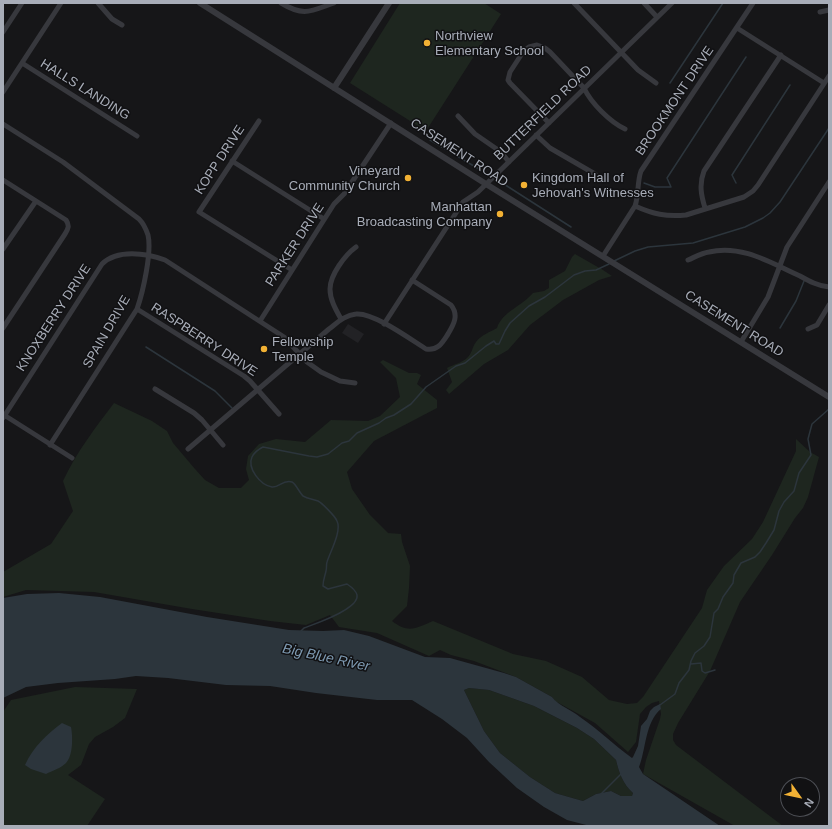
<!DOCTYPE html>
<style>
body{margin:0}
#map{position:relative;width:832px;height:829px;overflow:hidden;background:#161618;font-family:Arial,sans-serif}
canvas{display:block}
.frame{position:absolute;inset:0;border:4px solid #a8adb8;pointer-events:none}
.north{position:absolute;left:780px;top:777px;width:40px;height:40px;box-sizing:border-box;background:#111113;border:1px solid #4d4f55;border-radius:50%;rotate:123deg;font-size:11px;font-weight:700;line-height:16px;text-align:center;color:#a8adb8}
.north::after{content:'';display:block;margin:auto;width:14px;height:18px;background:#f2b134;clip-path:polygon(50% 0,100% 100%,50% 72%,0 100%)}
</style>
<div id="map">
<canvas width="832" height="829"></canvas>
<div class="frame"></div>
<div class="north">N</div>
</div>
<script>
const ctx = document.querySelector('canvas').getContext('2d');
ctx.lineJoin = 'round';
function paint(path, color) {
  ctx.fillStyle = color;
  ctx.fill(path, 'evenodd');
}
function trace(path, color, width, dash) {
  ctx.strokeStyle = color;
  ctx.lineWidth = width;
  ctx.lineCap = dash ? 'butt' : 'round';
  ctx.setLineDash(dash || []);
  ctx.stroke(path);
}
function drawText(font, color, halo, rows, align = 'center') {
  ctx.font = font + ' Arial,sans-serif';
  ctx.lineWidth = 3;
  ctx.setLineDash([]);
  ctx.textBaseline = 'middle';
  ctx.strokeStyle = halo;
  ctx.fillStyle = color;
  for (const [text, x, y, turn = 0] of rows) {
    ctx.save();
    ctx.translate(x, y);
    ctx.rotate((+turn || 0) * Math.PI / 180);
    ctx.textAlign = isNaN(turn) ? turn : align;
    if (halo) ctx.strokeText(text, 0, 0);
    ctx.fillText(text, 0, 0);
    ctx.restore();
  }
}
const built = new Path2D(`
 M348 324 364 334 358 343 342 333Z`);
const green = new Path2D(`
 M400 3H484L501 14 426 131 350 83Z
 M575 254 603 270 612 276 599 280 563 300 530 325 508 350 484 364 449 394 446 390 452 382 447 368C453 365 463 362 467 358 472 354 472 347 476 342 481 335 490 332 497 328 502 312 522 306 533 293L544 291 549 288V280L565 271 572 257Z
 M383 360 409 373H417L421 375 417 384 437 400V408L374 441 347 472 352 489 370 515 388 533 401 534 402 542 410 566 409 588 407 606 392 621C409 634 416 628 433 621L513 654 546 661 582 677 609 700 627 704 637 703 643 697 702 608 707 590 724 566 752 539 763 522 796 451V439L810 452 819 457 808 497 803 508 795 518 772 555 740 602 710 671 678 723 673 734V740L676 745 783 826H735L643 774 646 760 660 719 661 714 659 701 652 703 646 707 640 714 636 742 628 752 595 723 555 701 552 697 516 677 474 661 451 655 440 650 429 656 377 633 339 627 330 615 306 625 270 621 192 609 94 592 26 590 3 597V572L51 544 73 511 63 481C76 453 95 428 114 403L152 421 167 431 173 443 195 469 205 480 219 488H241L249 480 246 469 248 456 259 444 276 439 305 442 331 420 368 421 380 416 400 397 396 378 380 362Z
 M75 687 137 689 125 718 113 727 95 737 89 744 81 765 68 775 105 799 87 826H3V712L11 700Z
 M469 688 489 690 534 706 577 728 594 739 616 760C619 773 623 784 633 793L632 796H621L611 791 596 794 583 801 555 793 530 777 500 753 484 731 464 690Z`);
const water = new Path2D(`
 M59 593 100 597 207 617 289 630 323 631 344 630 369 636 425 657 450 658 504 673 516 677 552 697C559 706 572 710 580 717 599 730 614 745 632 758L633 757 638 746 641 726 647 719 650 711 654 707 660 704 661 709C645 722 646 750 639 767L643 774 720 826H590L567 820 544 807 517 788 489 762 467 738 442 719 412 700H377L316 693 270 686 226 685 168 678 136 676 115 679 58 683 26 687 3 698V598L27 594ZM469 688 489 690 534 706 577 728 594 739 616 760C619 773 623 784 633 793L632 796H621L611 791 596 794 583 801 555 793 530 777 500 753 484 731 464 690Z
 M62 723 71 727C73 737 73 756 66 763 61 768 52 771 46 774L31 769 25 765C33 747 47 734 62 723Z`);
const stream = new Path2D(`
 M670 83 723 3
 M430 140 489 175
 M496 179 571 227
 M644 183 655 187H671L667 178 746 57
 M736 183 732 175 790 85
 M614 261 635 251 648 247 693 243 745 227 763 218 770 213 780 202 829 128
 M780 328 796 301 804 281
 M146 347 215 391 232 408
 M301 631 304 628C314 624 360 609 357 595 356 590 350 586 347 584L328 589 323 586C323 580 325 576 326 571 327 568 326 565 327 562 330 552 342 531 337 521 335 516 322 503 318 501 313 499 308 499 303 496 299 492 296 484 292 482 283 479 279 488 272 487 260 485 247 468 252 457 255 451 259 449 263 447L309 456 317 457 328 454 342 443 349 441 357 433 379 423 386 418 394 415 411 404 426 387 456 366 465 363 486 346 494 341 496 344H499L505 331 510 323 529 306 545 297 574 275 585 271 596 270 609 264
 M691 664 701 663 702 671 705 673 715 670
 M660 705 675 694 679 683 689 670 691 661 695 653 704 646 710 637 714 613 718 609 723 597 733 583 734 575 741 563 755 557 760 552 766 543 774 530 779 511 784 502 794 491 799 473 811 455 808 439 812 424 829 409
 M601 794 621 774`);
const minor = new Path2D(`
 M98 3 112 19 122 25
 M281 3C304 17 311 11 334 3
 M574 3 638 70 656 83
 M644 3 657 17
 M820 12 829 10
 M737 28 824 83
 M3 32 22 3
 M22 63 137 136
 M3 92 61 3
 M458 116 475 134 501 152 509 162
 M259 121 199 212 292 270
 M549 123 510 83 508 80 510 72 523 52 529 47 537 45 545 48 550 52 584 88C591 103 610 122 625 129
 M3 124 63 162 139 219C143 223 146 229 148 235 152 252 143 292 137 309L50 445
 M536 135 550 148 595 174
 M232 161 324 219
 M3 180 66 220C70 226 68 229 65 234L3 328
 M635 206C653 214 666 217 686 215L744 197 753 191 758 185 829 76
 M705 208C701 195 699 184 704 171L781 55
 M3 249 36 201
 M603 256 635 206C639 195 637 182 641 171L753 3
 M688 260C695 257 702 253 709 252 741 244 771 263 800 276 809 281 818 286 829 287
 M137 309 244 376 250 381 279 414
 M341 319C336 310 330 300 330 289 330 275 345 255 356 247
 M260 321 334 204 344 194 391 123
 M384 324 463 202 478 192 672 3
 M808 329 817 325 829 305
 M741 342 768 297 787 247 829 182
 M155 389 194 413 202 420 223 445
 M4 415 72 458
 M3 418 102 264C117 249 146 253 165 260L284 337 307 362 321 372 340 381 355 383
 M188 449 329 329C337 323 345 315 356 314 373 312 410 339 426 349 438 351 442 343 448 334 454 324 459 315 451 305L412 280`);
const tertiary = new Path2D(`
 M200 3 486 184 829 397
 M334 88 389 3`);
const markers = [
 [427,43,4,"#f2b134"],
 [408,178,4,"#f2b134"],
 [524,185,4,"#f2b134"],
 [500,214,4,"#f2b134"],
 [264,349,4,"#f2b134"]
];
const poiNames = [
 ["Northview",435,36],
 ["Elementary School",435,51],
 ["Vineyard",400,171,"right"],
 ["Community Church",400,186,"right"],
 ["Kingdom Hall of",532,178],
 ["Jehovah's Witnesses",532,193],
 ["Manhattan",492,207,"right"],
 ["Broadcasting Company",492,222,"right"],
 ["Fellowship",272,342],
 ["Temple",272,357]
];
const streetNames = [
 ["HALLS LANDING",85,90,32],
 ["BROOKMONT DRIVE",675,101,-56],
 ["BUTTERFIELD ROAD",543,113,-44],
 ["CASEMENT ROAD",459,153,33],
 ["KOPP DRIVE",220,160,-57],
 ["PARKER DRIVE",295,245,-57],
 ["KNOXBERRY DRIVE",54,318,-57],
 ["CASEMENT ROAD",734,324,32],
 ["SPAIN DRIVE",107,332,-60],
 ["RASPBERRY DRIVE",204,340,33]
];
const waterNames = [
 ["Big Blue River",326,658,12]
];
paint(built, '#222225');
paint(green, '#1e261f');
paint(water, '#2c353c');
trace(stream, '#2c353c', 1.5);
trace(minor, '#37383d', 5);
trace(tertiary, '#37383d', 6);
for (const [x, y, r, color] of markers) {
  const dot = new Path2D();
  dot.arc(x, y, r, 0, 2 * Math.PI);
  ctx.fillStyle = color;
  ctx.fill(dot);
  trace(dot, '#111113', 1.5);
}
drawText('13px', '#a8adb8', '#111113', poiNames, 'left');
drawText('13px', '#a8adb8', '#111113', streetNames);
drawText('italic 14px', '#7f9bb3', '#111113', waterNames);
</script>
